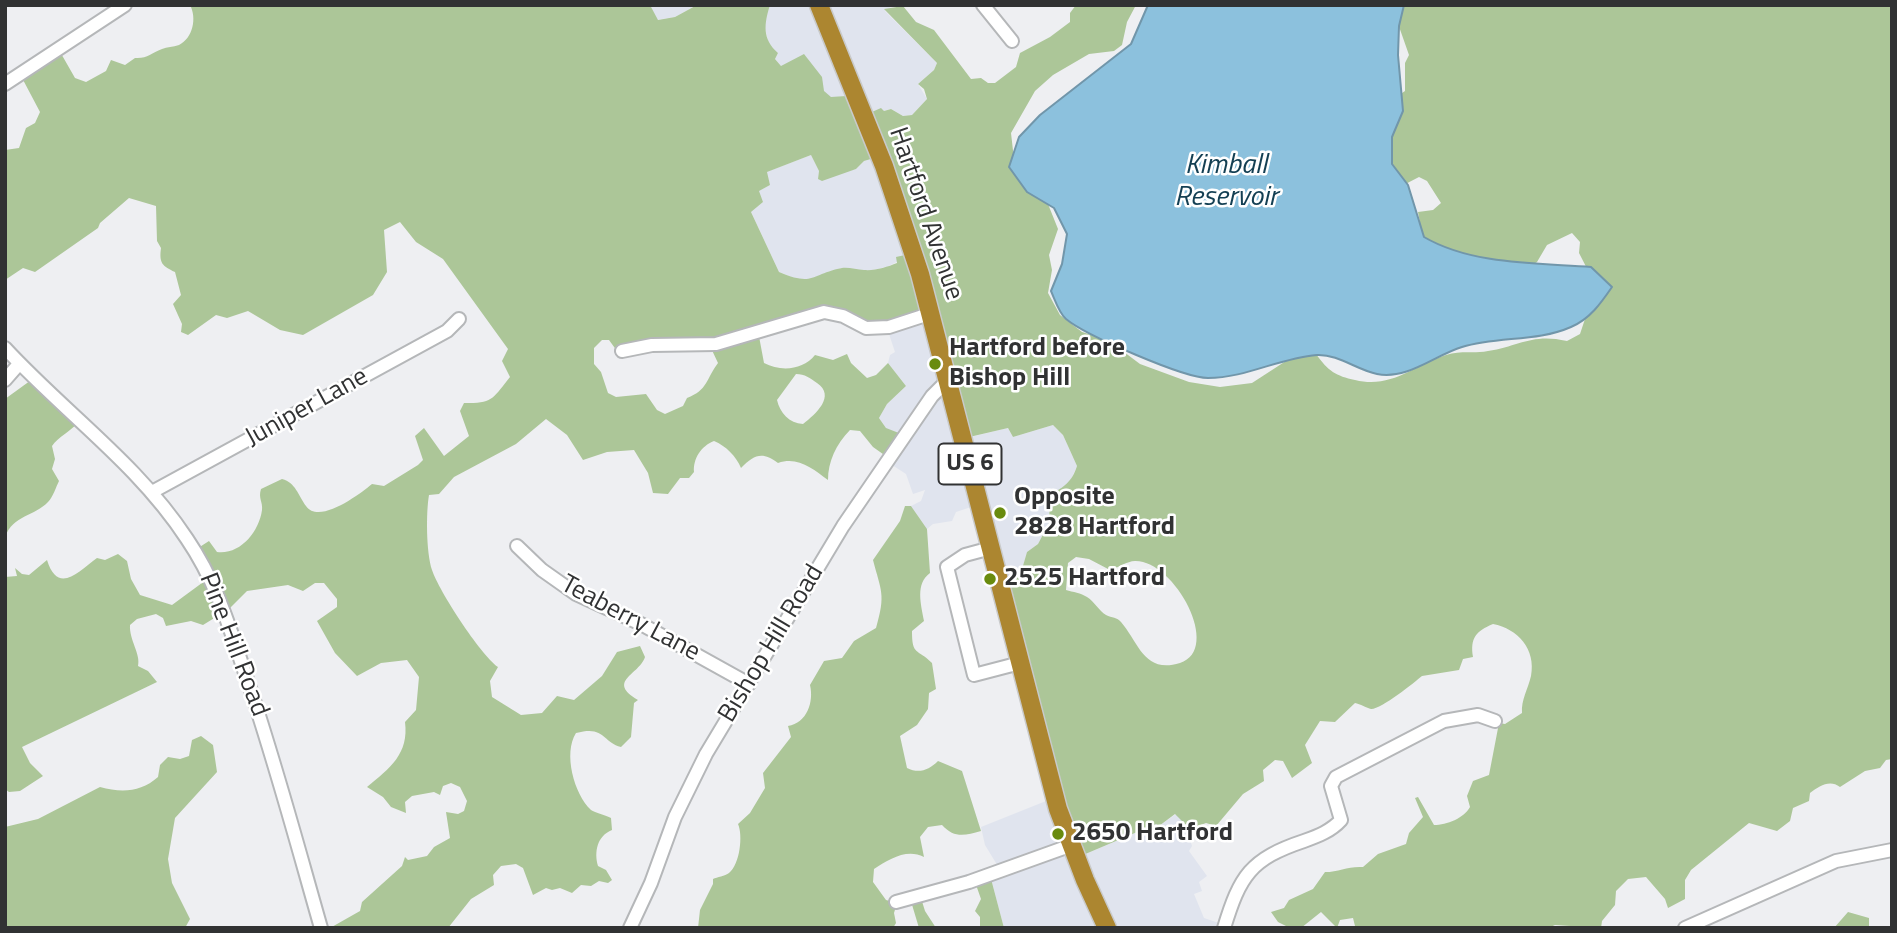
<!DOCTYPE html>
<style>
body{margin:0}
#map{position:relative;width:1897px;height:933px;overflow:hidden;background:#eeeff2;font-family:"Titillium Web",sans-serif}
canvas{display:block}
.frame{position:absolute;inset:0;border:7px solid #313233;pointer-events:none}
</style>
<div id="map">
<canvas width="1897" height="933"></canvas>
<div class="frame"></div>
</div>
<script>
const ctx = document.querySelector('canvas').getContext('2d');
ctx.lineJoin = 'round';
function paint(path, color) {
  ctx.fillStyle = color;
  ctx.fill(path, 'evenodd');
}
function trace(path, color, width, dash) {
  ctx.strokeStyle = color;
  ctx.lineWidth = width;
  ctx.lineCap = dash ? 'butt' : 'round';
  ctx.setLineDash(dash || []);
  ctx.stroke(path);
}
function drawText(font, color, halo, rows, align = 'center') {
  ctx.font = font + ' "Titillium Web",sans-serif';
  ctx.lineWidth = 5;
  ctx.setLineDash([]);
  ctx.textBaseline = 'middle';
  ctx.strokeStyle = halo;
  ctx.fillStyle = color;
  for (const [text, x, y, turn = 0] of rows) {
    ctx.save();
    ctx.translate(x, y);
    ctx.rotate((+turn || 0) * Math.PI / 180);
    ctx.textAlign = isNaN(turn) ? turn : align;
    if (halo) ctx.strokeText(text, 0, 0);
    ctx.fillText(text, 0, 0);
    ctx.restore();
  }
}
const built = new Path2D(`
 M650 5H697L675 17 657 20Z
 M770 5H894L885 11 937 63 934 70 918 84 927 99 912 115 903 116 891 109 865 116 846 96 831 98 781 66 775 59 778 53 769 45 764 24Z
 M811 155 819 171 818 179 856 169 864 161 881 156 914 253 887 267 868 271 841 268 812 280H798L779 272 751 212 763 202 758 191 770 185 766 172Z
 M931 313 966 438 1008 428 1013 437 1053 425 1063 435 1077 466 1070 483 1050 496 1049 523 1038 544 1027 552 1020 576 1001 583 980 504 956 512 952 521 933 524 927 529 911 506 921 501 925 490 913 494 906 474 889 463 886 428 879 418 887 404 906 386 888 363 890 355 895 352 887 328Z
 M1056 797 1076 858 1156 824 1159 826 1176 814 1190 829 1195 828 1189 836 1192 846 1189 851 1207 876 1199 882 1202 891 1194 894 1204 918 1225 925V928H1004L990 875 999 868 985 845 981 827Z`);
const forest = new Path2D(`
 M190 5H650L658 20 675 17 697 5H770C764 24 762 39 778 53L775 59 781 66 804 54 822 77 824 91 831 97 846 96 865 115 881 108 884 111 891 109 903 116 912 115 927 99 924 89 918 84 934 70 937 63 884 9 903 6 916 22 934 30 971 79 981 78 988 83H995L1016 67 1020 53 1050 37 1070 22V13L1076 5H1136L1127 22 1122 45 1114 51 1089 54 1053 75 1035 91 1011 133 1015 168 1048 204 1058 229 1049 255 1052 270 1048 293 1060 315 1082 332 1108 340 1140 364 1189 382 1220 387 1252 383 1289 359 1316 354C1328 371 1336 376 1355 380 1391 389 1413 366 1446 355 1462 350 1473 354 1488 351 1520 346 1532 333 1567 341L1580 334 1596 286 1579 253 1580 242 1572 233 1547 245 1537 262 1506 283 1427 260 1418 212 1433 210 1441 203 1427 181 1419 177 1392 191 1386 178 1396 97 1405 91V63L1409 55 1396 18 1398 5H1892V759L1886 760 1880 768 1865 771 1840 787C1830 779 1819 786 1810 793L1809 801 1793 808 1790 821 1777 831 1749 823 1691 870 1685 880V899L1668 908 1665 899 1646 877 1628 879 1616 891 1615 905 1602 921 1601 928 1555 925 1548 928H1367L1355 926 1353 918 1340 920 1337 928 1321 912 1301 928H1290L1278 922 1271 912 1284 908 1289 900 1313 889 1325 872C1339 872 1348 866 1363 867L1378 854 1406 844 1409 833 1423 817 1415 798 1418 797 1434 825C1447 825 1464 818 1470 807L1467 796 1473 781 1489 775 1499 723 1505 724 1522 713C1521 700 1528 689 1531 676 1536 649 1518 629 1493 624 1476 631 1470 638 1473 657L1463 659 1459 670 1422 676C1415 682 1380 710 1371 709 1367 708 1360 704 1355 703L1335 722 1320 721 1305 745 1312 763 1292 778 1283 761 1275 760 1263 770 1264 781 1243 794 1216 826 1206 823 1190 829 1175 814 1159 826 1156 824 1076 858 1001 583 1020 576 1027 552 1038 544 1049 523 1050 495C1064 487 1072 482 1077 466L1063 435 1053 425 1013 437 1008 428 965 438 933 317 887 328 825 312 758 331 764 363C781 372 803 370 815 355L833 360 847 354 851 363 867 378 876 375 888 363 906 386 887 404 879 418 886 428 904 435 890 459 873 447 860 431 850 430C836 444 828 462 828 480 813 469 798 456 778 463 762 451 754 455 741 468 736 456 726 446 714 441 701 446 693 459 694 472L689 478H680L668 494 653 493 648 473 634 450 607 452 583 460 567 435 546 419 516 444 454 477 439 494 429 495C426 512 426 552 432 570 439 591 480 654 498 667L490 681 492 697 521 715 542 713 557 696 574 700 602 676 617 652 640 646 645 657C639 675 606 681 638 700L634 703 631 737 621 747C602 742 605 725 576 733 563 753 574 794 591 810 595 813 606 815 611 818L612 830C597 836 594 852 598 866L606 870 612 880 608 883 599 881 591 886 581 885 572 893 560 888 552 890 546 888 533 895 523 868 516 864 501 866 493 875 494 885 471 899 448 928H330L360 911 362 902 402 866 405 857 408 860 427 856 434 847 450 838 446 812 458 814 464 811 467 801 460 787 451 783 443 786 440 795 434 792 412 796 405 802 406 813 391 807 383 797 367 787C390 768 409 754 405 722L416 710 419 677 407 660 381 663 357 676 335 653 317 621 337 607V599L324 583H315L303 591 288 585 247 591 229 609 203 625 191 621 166 626 163 618 156 614 137 619 130 625C129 640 141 654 138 666L148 671 157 682 22 747 30 763 43 776 20 791 9 792 5 789V577L17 576 15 568 22 574 29 575 47 560C58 595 78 572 97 558L105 560 118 554 127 561 131 579 140 595 172 605 206 580 195 550 209 541 217 552C240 555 259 532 262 510 263 502 258 498 261 489L282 479C296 483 298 495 306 506 319 525 360 494 372 484L384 486 418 465 423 460 415 436 424 428 444 456 469 436 460 411 464 403C493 404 493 398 510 377L502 361 508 349 443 259 416 242 400 222 384 230 387 272 373 295 303 335 280 330 248 311 227 318 216 315 188 335 181 332 182 324 173 304 181 295 175 272C162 266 159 263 161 248L157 241 156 206 129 198 100 223 98 228 35 272 23 268 5 280V150L19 148 26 128 35 123 40 112 21 76 59 50 75 78 86 82 106 71 111 60 125 65 135 58C147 59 151 53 162 49 167 47 173 47 179 45 193 38 197 18 190 5ZM811 155 819 171 818 179 822 181 856 169 864 161 881 156 914 253 896 257 897 263C887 267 875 271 864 270 857 270 849 267 842 268 811 274 814 287 779 272L751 212 763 202 759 191 770 185 767 172ZM602 340H609L617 351 710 346 718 363C706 379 708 390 687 398L683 406 665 414 657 410 646 394 616 397 608 393 601 372 594 364V348ZM796 374C805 374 810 378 817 383 836 396 816 414 803 424 789 423 780 413 777 400ZM1076 557 1089 559 1110 570C1118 568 1127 561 1135 561 1174 560 1223 649 1180 663 1144 674 1139 643 1121 622 1117 617 1112 618 1106 615 1099 611 1094 601 1087 597 1081 593 1073 592 1066 590L1068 563Z
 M34 378 80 421C71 431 58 437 52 446L55 459 52 469 59 481C56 487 53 497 48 502 35 516 13 515 5 537V399Z
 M905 506H911L927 529 930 573C915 584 921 604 924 621L912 631C912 656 917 648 932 663L936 689 929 693 928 709 917 725 900 736 907 768C919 774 929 770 938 761L962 771 981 831C964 836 954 838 942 825L928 827 920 837 924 857C907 848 889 859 874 869L873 882 886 900 897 903 894 913 896 923 893 928H698L700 910 713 884V879C717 877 725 876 729 873 740 864 743 835 738 824L750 813 765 788 763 773 791 737 788 726C807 723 814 702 810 685L824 661 842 658 854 641 876 628C886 594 881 591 873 560L900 521Z
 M201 736 213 745 217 772 175 818 168 859 172 883 190 919 185 928H5V827L38 819 100 787C122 793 141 792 158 777L160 765 168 757 180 759 189 756 192 740Z
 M990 875 1004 928H980V917L975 911 981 899 975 882Z
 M920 895 925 911 936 928H919L910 898Z
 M1848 912 1869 918V928H1834Z`);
const water = new Path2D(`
 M1148 5H1404L1399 26 1398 55 1403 111 1392 137V164L1408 185 1424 237C1472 265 1537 263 1591 267L1612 287C1601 303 1590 319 1571 327 1537 342 1498 336 1462 347 1435 355 1408 380 1377 374 1357 370 1338 354 1317 355 1279 358 1246 378 1208 378 1184 378 1085 335 1066 319 1059 313 1055 300 1051 291L1062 264 1067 234 1054 208 1027 192 1009 167 1019 137 1040 115 1131 44Z`);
const minor = new Path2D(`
 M983 5 1012 41
 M5 84 125 5
 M5 348C65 413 138 464 187 539 217 583 230 629 247 679 275 761 297 844 321 928
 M622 351 652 345 716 344 824 312 843 316 866 328 889 327 932 313
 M5 380 19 364
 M152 492 447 331 459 319
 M517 546 542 570 576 594 641 624 749 684
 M991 548 965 555 947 567 974 675 1020 663
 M896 902 969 882 1072 845
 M630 928 651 883 675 817 706 754 843 526 932 396 948 380
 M1224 928C1240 876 1250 859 1304 841 1318 836 1331 831 1341 820L1331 786 1336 777 1444 721 1478 715 1495 721
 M1685 928 1836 861 1892 850`);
const highway = new Path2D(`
 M819 5 884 166 920 274 1058 809 1085 880 1107 928`);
const markers = [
 [935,364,7,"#698b0e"],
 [1000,513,7,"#698b0e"],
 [990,579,7,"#698b0e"],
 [1058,834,7,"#698b0e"]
];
const shields = [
 [970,464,63]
];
const shieldNames = [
 ["US 6",970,464]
];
const streetNames = [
 ["Hartford Avenue",925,214,71],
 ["Juniper Lane",307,408,-29],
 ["Teaberry Lane",630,619,28],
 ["Bishop Hill Road",772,644,-59],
 ["Pine Hill Road",233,645,69]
];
const poiNames = [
 ["Hartford before",949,349],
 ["Bishop Hill",949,379],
 ["Opposite",1014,498],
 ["2828 Hartford",1014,528],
 ["2525 Hartford",1004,579],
 ["2650 Hartford",1072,834]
];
const waterNames = [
 ["Kimball",1226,166],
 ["Reservoir",1226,198]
];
paint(built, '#e0e4ee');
paint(forest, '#acc698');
paint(water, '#8cc1dd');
trace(water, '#7196aa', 2);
trace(minor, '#b5b7b9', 16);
trace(highway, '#c9caca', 21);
trace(minor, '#fff', 12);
trace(highway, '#ac8630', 18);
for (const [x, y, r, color] of markers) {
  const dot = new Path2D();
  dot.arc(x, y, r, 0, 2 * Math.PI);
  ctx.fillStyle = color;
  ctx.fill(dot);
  trace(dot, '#fff', 2.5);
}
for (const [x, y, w] of shields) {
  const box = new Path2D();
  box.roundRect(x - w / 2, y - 20.5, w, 41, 5);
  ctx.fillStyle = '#fff';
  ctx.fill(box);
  trace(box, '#313233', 2);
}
drawText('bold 24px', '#313233', null, shieldNames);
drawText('26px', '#313233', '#fff', streetNames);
drawText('bold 26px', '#313233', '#fff', poiNames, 'left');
drawText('italic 28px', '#133f53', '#fff', waterNames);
</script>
